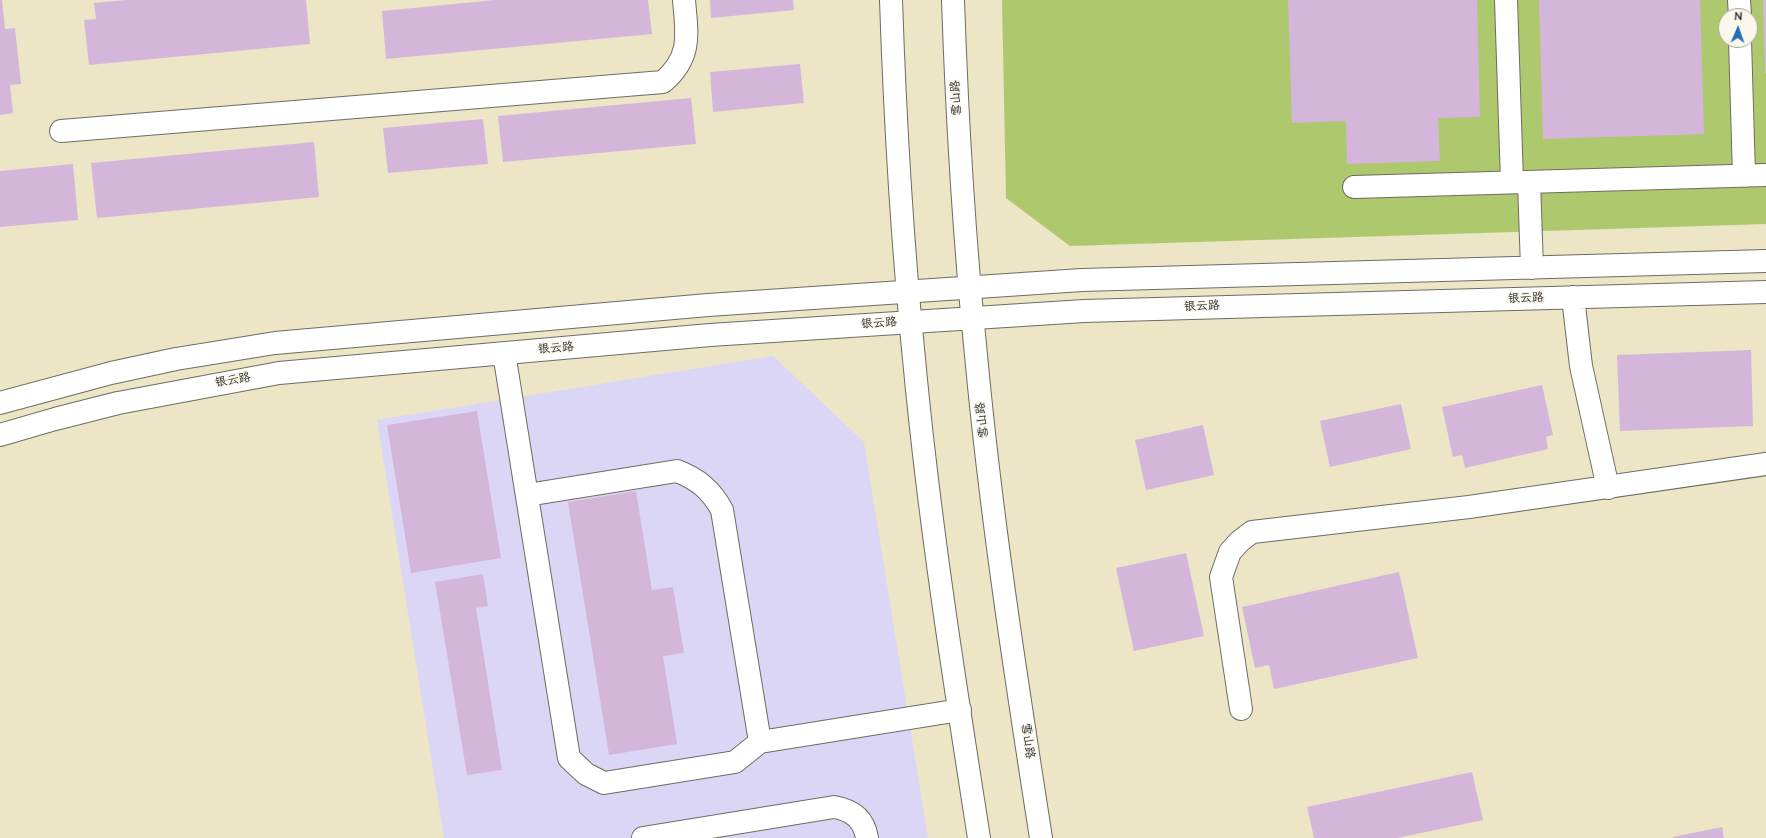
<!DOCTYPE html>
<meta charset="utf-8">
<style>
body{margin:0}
#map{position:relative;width:1766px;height:838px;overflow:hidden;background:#ece5c6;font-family:"Architects Daughter",sans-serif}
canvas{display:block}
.north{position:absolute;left:1718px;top:8px;width:40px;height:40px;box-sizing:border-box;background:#fbf7ec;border:1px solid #a8a59f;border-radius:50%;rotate:2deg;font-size:11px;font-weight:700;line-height:16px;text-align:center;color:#2b2b2b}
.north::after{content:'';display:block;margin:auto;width:14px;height:18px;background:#1f6fb2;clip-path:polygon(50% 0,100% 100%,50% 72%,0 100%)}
</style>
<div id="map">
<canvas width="1766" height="838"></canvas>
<div class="north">N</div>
</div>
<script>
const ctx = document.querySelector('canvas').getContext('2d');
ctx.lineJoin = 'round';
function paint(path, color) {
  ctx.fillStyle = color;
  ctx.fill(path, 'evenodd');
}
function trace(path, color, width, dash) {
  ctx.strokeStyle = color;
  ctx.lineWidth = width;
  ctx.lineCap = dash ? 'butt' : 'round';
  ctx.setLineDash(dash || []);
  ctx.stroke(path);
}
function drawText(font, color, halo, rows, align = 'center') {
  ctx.font = font + ' "Architects Daughter","LXGW WenKai TC",sans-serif';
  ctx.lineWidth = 3;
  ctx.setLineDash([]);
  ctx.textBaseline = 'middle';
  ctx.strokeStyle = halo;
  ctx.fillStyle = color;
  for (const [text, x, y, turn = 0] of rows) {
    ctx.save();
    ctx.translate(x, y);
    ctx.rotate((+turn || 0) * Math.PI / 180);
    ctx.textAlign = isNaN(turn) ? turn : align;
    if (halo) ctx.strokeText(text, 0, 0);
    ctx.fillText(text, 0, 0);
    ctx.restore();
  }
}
const built = new Path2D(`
 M773 356 864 442 928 838H444L377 420Z`);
const green = new Path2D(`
 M1002 0H1766V224L1070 246 1006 198ZM1726 16H1750V40H1726Z`);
const building = new Path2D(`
 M0 0H2L5 29 15 28 21 84 10 85 13 113 0 115Z
 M126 0H306L310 44 89 65 84 20 96 19 94 3Z
 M495 0H648L652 34 386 59 382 11Z
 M710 0H793L794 10 711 18Z
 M1288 0H1477L1480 117 1438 118 1440 161 1347 164 1346 121 1292 123Z
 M1539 0H1700L1704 134 1543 139Z
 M1763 0H1766V73H1765Z
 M800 64 804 103 713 112 710 72Z
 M691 98 696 144 503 162 498 116Z
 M483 119 488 164 388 173 383 128Z
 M314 142 319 197 97 218 91 163Z
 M73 164 78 220 0 227V171Z
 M1751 350 1753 426 1620 431 1617 355Z
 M1542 385 1553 435 1546 437 1548 449 1465 468 1462 455 1453 457 1442 407Z
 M1401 404 1411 449 1330 467 1320 421Z
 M477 411 501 558 411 573 387 425Z
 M1203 425 1214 475 1146 490 1135 440Z
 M636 491 652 590 673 587 684 653 663 656 677 744 609 755 568 502Z
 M1186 553 1204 636 1134 651 1116 568Z
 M1399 572 1418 658 1274 689 1269 665 1255 668 1242 607Z
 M483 574 488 606 476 608 502 770 467 775 435 582Z
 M1472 772 1483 820 1397 838H1314L1307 807Z
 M1722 827 1724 838H1674L1673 837Z`);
const minor = new Path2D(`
 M1506 0 1512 182
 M1739 0 1740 16
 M1740 40 1744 176
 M61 131 663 82C692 57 687 35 684 0
 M1529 182 1532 268
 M1354 187 1766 175
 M1573 297 1581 366 1608 488
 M504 353 569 758 586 774 604 783 735 762 760 742 960 710
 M0 403 111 373 176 359 275 343 708 305 1082 280 1766 261
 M0 435 55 419 118 403 279 373 710 335 1084 311 1766 292
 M527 495 677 471C698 479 711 490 722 510L760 742
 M1241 709 1221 577 1230 552 1240 541 1252 532 1469 507 1766 464
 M643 838 834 807C852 810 864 819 867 838`);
const major = new Path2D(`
 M891 0C895 120 902 240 914 359 929 520 954 679 979 838
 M953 0C957 119 964 237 976 355 991 517 1016 678 1041 838`);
const streetNames = [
 ["雪山路",957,98,-93],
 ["银云路",1526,299,-2],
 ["银云路",1202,307,-2],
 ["银云路",879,324,-4],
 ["银云路",556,349,-5],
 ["银云路",233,381,-10],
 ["雪山路",983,420,-96],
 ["雪山路",1027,741,82]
];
paint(built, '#dcd6f6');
paint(green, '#aec86e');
paint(building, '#d5b6db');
trace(minor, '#6f6c61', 24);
trace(major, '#6f6c61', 24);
trace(minor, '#fff', 22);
trace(major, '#fff', 22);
drawText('12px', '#2b2b2b', '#fbf7ec', streetNames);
</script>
